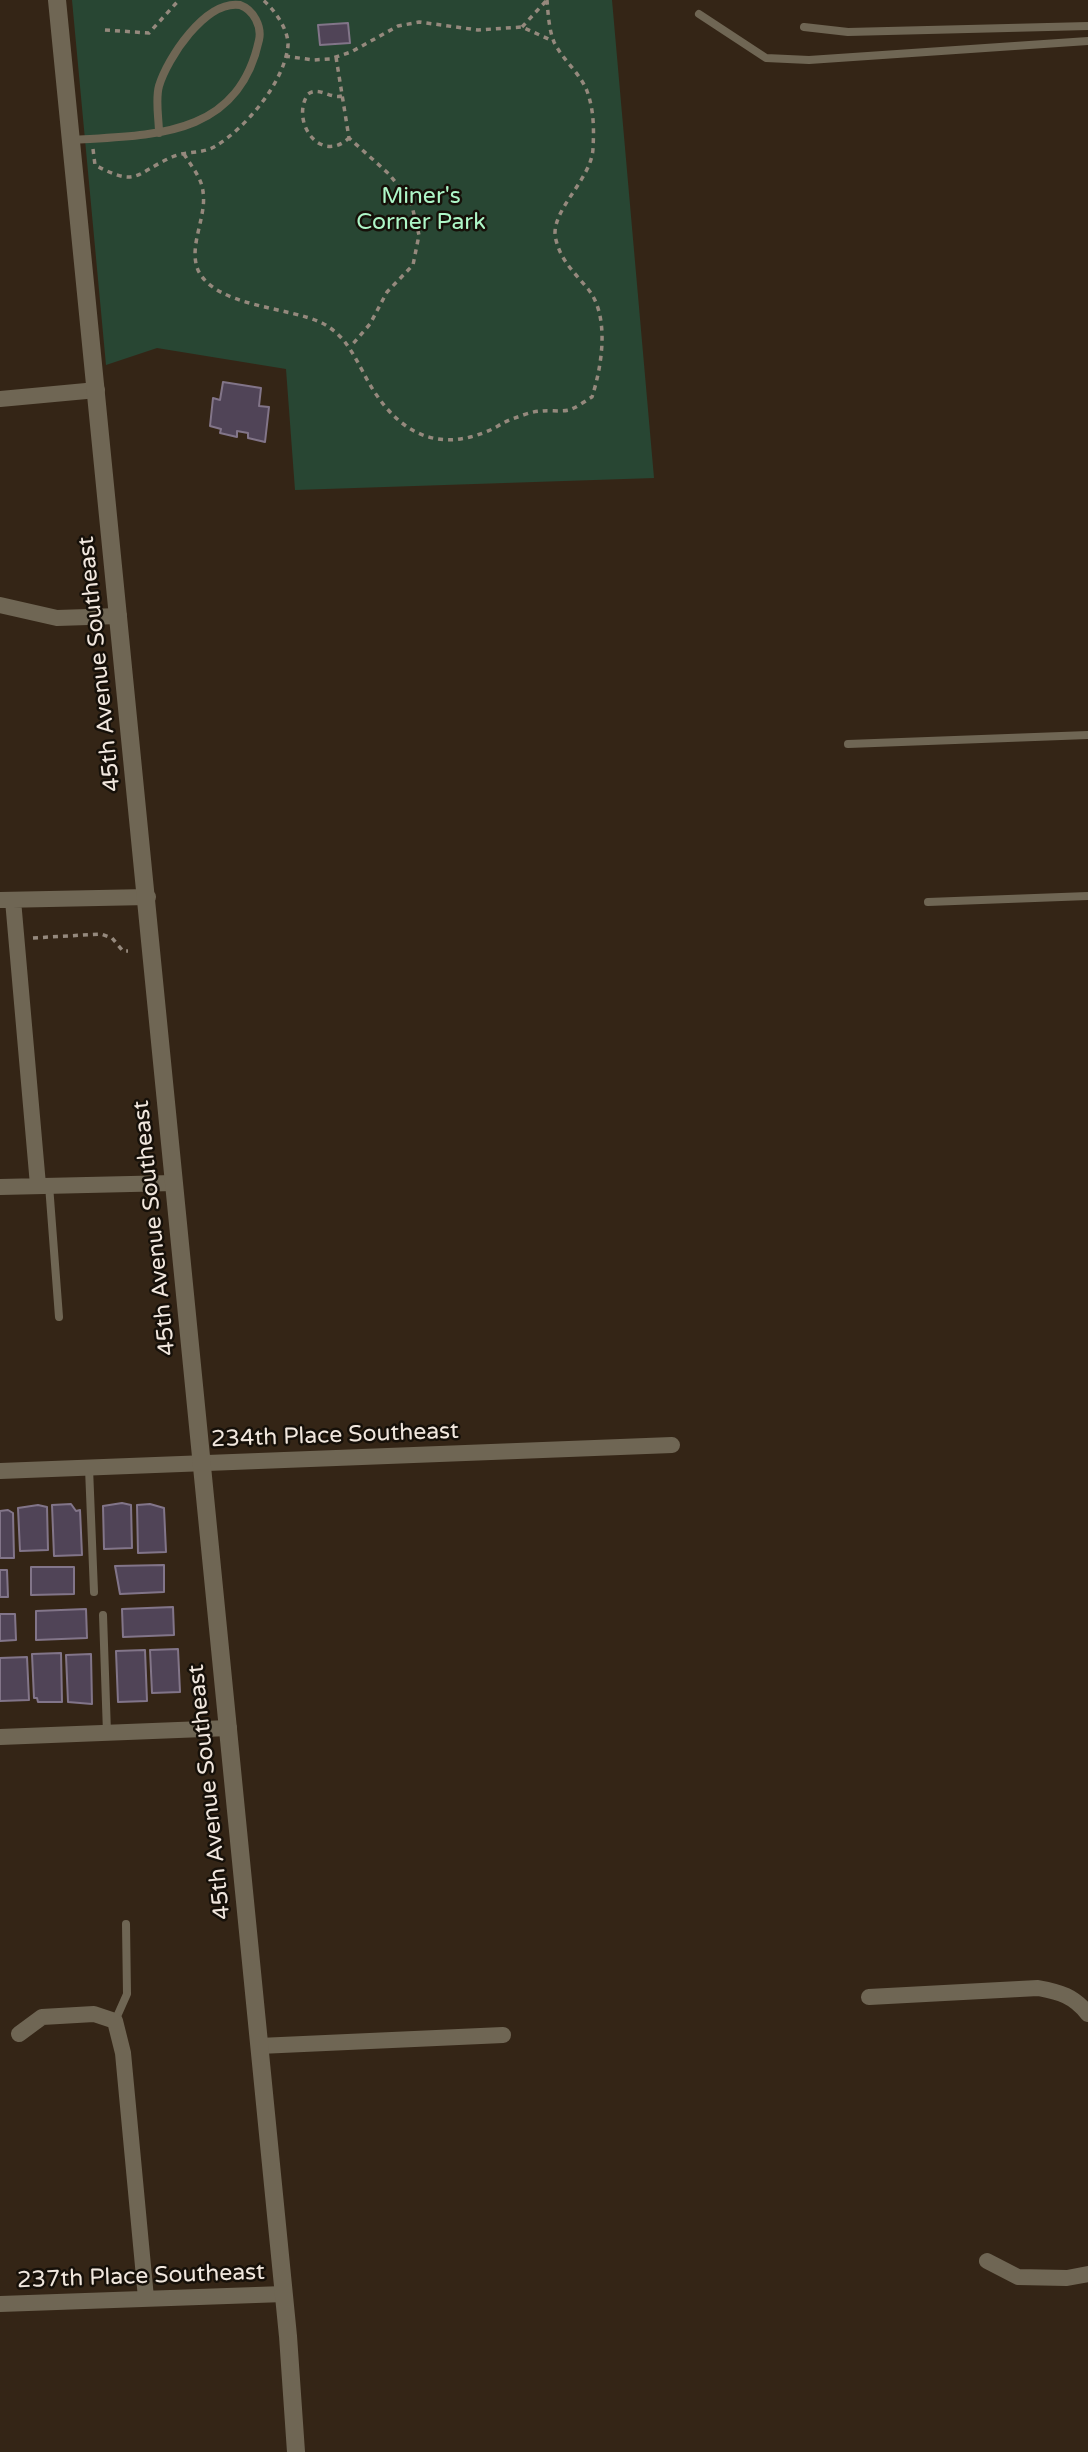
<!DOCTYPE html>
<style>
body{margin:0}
canvas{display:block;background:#342516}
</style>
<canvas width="1088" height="2452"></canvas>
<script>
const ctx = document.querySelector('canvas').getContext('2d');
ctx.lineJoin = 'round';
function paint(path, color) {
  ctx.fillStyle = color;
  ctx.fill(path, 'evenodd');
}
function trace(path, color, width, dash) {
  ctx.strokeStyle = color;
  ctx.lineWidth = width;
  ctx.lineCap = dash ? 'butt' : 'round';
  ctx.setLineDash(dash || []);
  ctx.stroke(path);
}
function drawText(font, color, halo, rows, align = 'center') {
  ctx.font = font + ' "Varela Round",sans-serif';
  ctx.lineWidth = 5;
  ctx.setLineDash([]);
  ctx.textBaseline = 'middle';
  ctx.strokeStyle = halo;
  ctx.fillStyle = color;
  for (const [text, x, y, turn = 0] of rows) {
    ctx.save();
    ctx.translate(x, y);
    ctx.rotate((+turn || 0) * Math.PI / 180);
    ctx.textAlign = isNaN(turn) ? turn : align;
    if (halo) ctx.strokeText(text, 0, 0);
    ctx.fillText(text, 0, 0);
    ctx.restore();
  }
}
const green = new Path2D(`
 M72 0H612L654 478 295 490 286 369 157 348 106 365Z`);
const building = new Path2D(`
 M348 23 350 43 320 45 318 25Z
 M223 382 261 388 259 406 269 407 265 442 248 438V433L237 431V437L220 433 221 429 210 426 213 398 220 400Z
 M122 1503 131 1505 132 1548 104 1549 103 1506Z
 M71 1504 76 1511 80 1510 82 1555 54 1556 52 1505Z
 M150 1504 164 1508 166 1552 138 1553 137 1505Z
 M38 1505 47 1507 48 1550 20 1551 18 1508Z
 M8 1510 13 1513 14 1558H0V1511Z
 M164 1565V1592L120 1594 115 1566Z
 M31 1567H74V1594L31 1595Z
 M0 1570H7L8 1597H0Z
 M173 1607 174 1635 123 1637 122 1609Z
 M86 1609 87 1638 36 1640V1611Z
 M0 1614H15L16 1640 0 1641Z
 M178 1649 180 1692 152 1693 150 1650Z
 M145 1650 147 1701 118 1702 116 1651Z
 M61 1653 62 1702H38L37 1698H34L32 1654Z
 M91 1654 92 1704 68 1702 66 1655Z
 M27 1657 29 1700 0 1701V1658Z`);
const path = new Path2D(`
 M522 27 546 1
 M105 30 149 33 179 0
 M285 56 313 60 330 59 351 52 398 26 419 22 478 30 522 27 553 41
 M336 57 349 138 389 174 411 202 419 235 413 265 387 292 370 324 351 346
 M342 96C330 99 319 86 308 94 290 121 320 165 349 138
 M93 149 95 165C138 188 134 174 172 157 185 151 201 154 214 147 245 129 284 83 288 46 289 30 274 9 263 0
 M184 154C191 166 202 178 203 192 207 217 188 246 198 270 215 307 290 307 322 323 343 334 351 350 362 370 388 422 427 457 488 431 496 428 503 422 512 419 521 416 532 411 542 411 550 410 561 412 569 410 576 408 585 401 592 397 602 366 610 316 588 289 575 273 561 261 556 240 548 212 591 181 593 149 594 129 594 110 587 91 580 73 562 59 554 42 549 30 548 13 547 0
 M33 938 101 934 112 938 123 951H128`);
const service = new Path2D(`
 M699 14 766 58 809 60 1088 41
 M804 27 848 32 1088 26
 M72 140C152 135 238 138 259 40 262 27 254 10 240 5 205 0 167 59 159 86 155 100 159 119 159 133
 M848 744 1088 735
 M928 902 1088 896
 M49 1185 59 1317
 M89 1468 94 1592
 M103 1615 107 1733
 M115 2021 127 1994 126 1924`);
const minor = new Path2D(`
 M0 399 97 390
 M0 605 57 618 119 616
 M0 900 148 897
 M13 900 38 1185
 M0 1187 174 1183
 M0 1471 672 1445
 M0 1737 229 1728
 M869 1997 1038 1988C1060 1992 1074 1996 1088 2014
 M19 2034 42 2017 94 2014 115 2021 123 2053 146 2298
 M259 2046 503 2035
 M987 2261 1018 2277 1067 2278 1088 2274
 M0 2304 284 2294`);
const tertiary = new Path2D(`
 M57 0 288 2336 296 2452`);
const parkNames = [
 ["Miner's",421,197],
 ["Corner Park",421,223]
];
const streetNames = [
 ["45th Avenue Southeast",100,664,-96],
 ["45th Avenue Southeast",155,1228,-96],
 ["234th Place Southeast",335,1436,-2],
 ["45th Avenue Southeast",210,1792,-96],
 ["237th Place Southeast",141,2277,-2]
];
paint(green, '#284633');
paint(building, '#504457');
trace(building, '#827589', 2);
trace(path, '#95897d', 3.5, [5, 5]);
trace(service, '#6f6654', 8);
trace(minor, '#6f6654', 16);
trace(tertiary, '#6f6654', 18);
drawText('23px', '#aef7c8', '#161009', parkNames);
drawText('23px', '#f1e7de', '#161009', streetNames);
</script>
